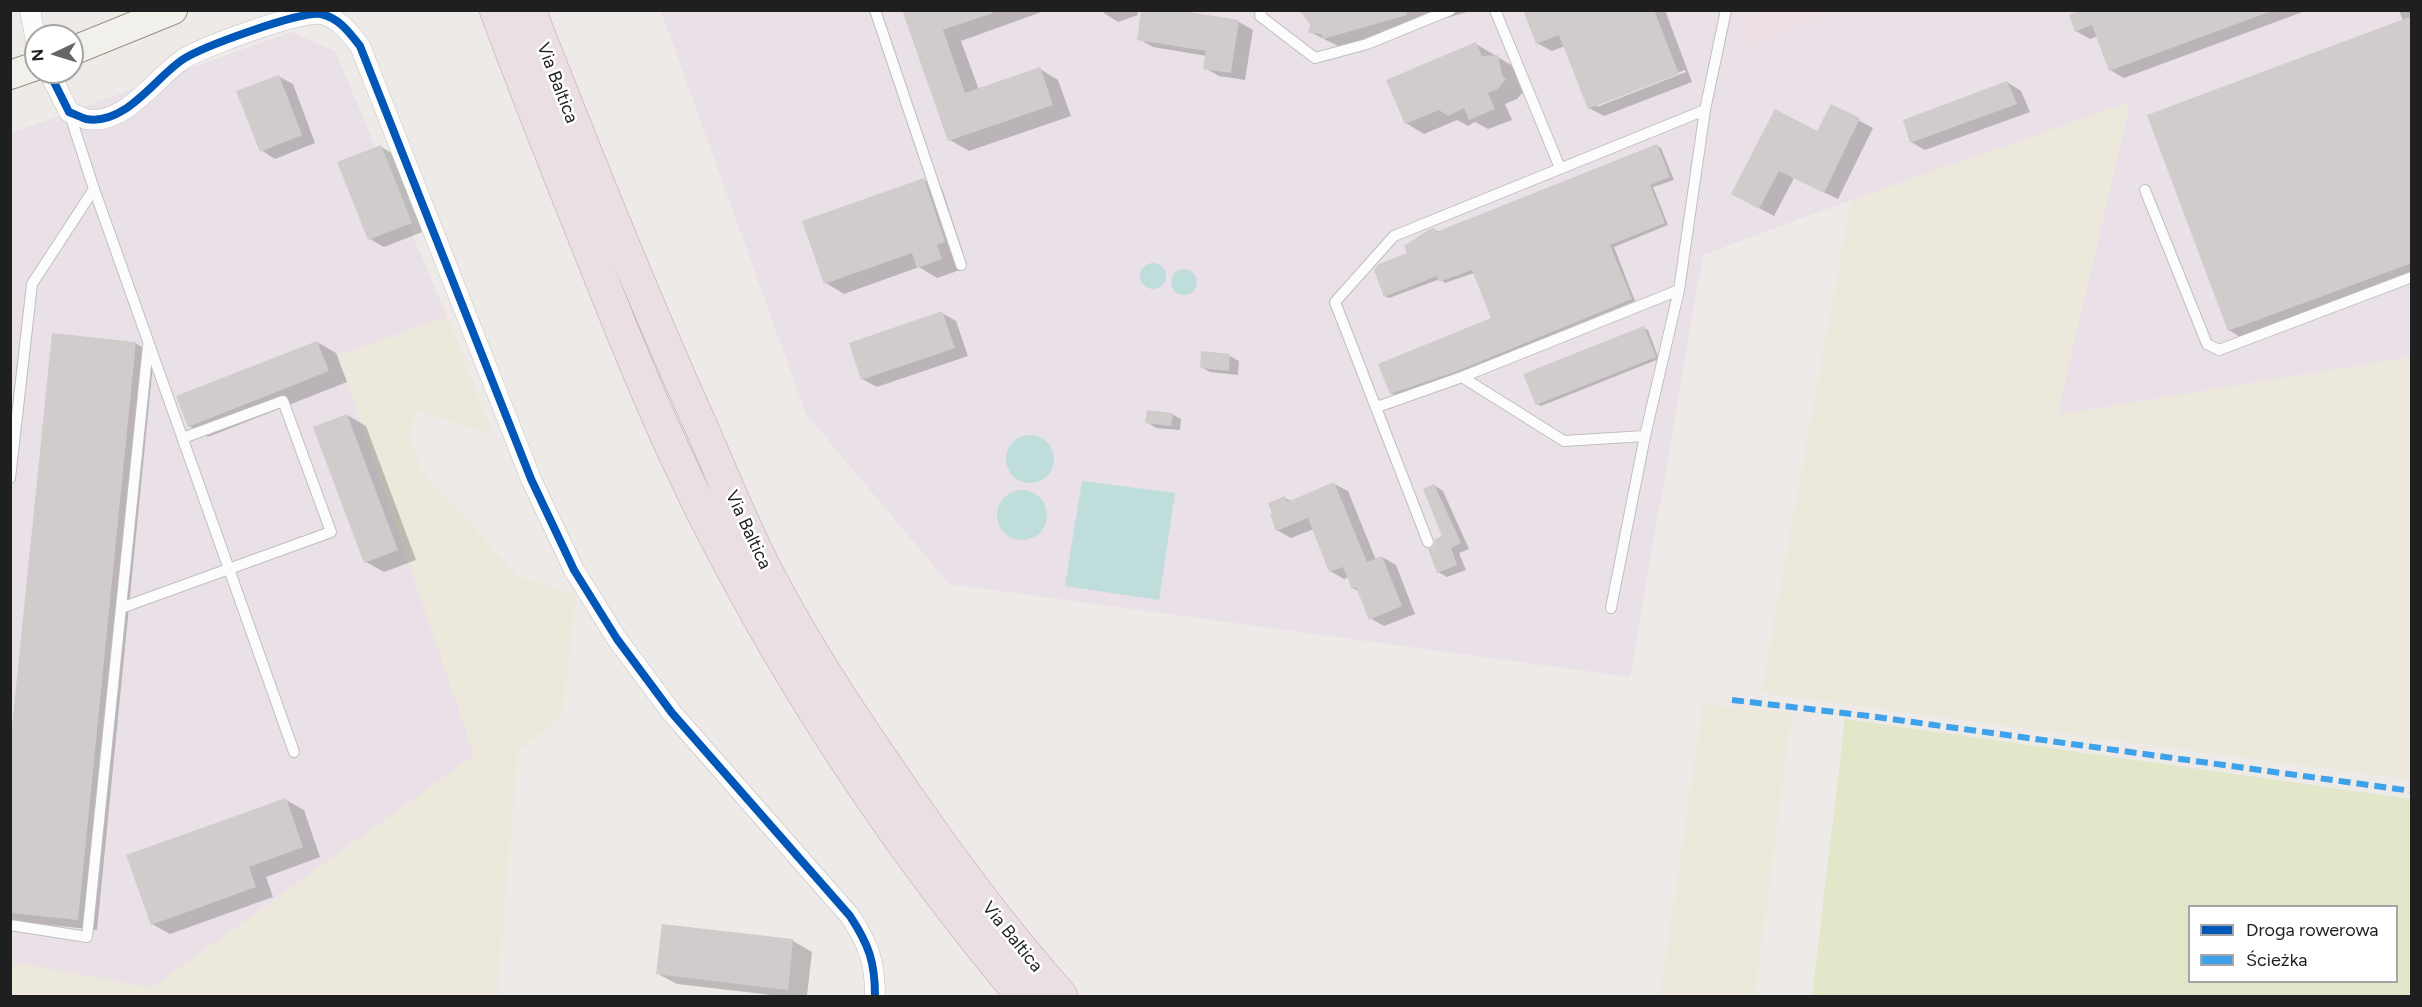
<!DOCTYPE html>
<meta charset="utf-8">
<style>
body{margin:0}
#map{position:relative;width:2422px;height:1007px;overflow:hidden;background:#edeae8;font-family:Figtree,sans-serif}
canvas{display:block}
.frame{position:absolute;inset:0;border:12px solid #1f1f1f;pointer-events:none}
.legend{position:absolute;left:2188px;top:905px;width:210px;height:78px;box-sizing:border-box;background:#fff;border:2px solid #a5a5a5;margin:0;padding:8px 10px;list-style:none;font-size:18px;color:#1f1f1f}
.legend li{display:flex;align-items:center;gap:12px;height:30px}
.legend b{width:30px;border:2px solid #a5a5a5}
.north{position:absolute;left:24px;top:24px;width:60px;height:60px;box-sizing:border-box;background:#fff;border:2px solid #a5a5a5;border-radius:50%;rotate:266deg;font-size:16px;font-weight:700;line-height:24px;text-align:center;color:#1f1f1f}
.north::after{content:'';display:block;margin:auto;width:21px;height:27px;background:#676665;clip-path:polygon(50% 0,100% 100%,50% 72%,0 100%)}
</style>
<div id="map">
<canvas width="2422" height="1007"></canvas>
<div class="frame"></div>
<ul class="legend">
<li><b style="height:8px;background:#0057b8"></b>Droga rowerowa</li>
<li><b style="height:8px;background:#3da2ea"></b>Ścieżka</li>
</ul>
<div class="north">N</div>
</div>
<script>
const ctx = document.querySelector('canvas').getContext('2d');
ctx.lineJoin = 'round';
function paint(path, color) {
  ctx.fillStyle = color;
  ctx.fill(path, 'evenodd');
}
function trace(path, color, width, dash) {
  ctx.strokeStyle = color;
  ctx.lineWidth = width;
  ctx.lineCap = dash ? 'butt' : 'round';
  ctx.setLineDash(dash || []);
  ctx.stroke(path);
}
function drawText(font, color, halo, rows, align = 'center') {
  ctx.font = font + ' Figtree,sans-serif';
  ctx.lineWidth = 5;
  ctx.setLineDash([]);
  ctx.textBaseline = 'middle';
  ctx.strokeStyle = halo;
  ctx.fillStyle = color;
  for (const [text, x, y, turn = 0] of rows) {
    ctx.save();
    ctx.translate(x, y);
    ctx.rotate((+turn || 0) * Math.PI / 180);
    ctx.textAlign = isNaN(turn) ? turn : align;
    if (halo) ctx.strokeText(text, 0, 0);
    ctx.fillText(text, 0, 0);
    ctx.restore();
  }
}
const commercial = new Path2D(`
 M1747 11H1837L1740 49Z`);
const industrial = new Path2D(`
 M661 11H1747L1740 49 1837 11H2411V357L2057 415 2130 103 1851 200 1703 255 1630 677 949 584 806 414Z
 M291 32 335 51 447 317 338 355 475 755 152 988 11 962V133Z`);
const farmland = new Path2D(`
 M2130 102 2057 415 2411 357V780L1761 693 1851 200Z
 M447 317 493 434 415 411 410 436 421 470 518 576 576 595 563 714 518 752 497 996H11V962L152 988 474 755 338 355Z
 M1703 704 1792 713 1755 996H1660Z`);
const grass = new Path2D(`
 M1845 719 2411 799V996H1812ZM2190 906H2396V982H2190Z`);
const water = new Path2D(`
 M1140 276a13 13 0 1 1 26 0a13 13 0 1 1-26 0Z
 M1171 282a13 13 0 1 1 26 0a13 13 0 1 1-26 0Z
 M1006 459a24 24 0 1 1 48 0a24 24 0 1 1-48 0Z
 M1082 481 1175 493 1159 600 1065 586Z
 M997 515a25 25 0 1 1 50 0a25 25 0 1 1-50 0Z`);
const shadow = new Path2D(`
 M1047 10 961 41 979 90 1040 69 1058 80 1071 116 969 151 950 140 904 11Z
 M1103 10H1137L1138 15 1118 22 1104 13Z
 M1305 10H1474L1342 48 1310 32 1311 23Z
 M1525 10H1665L1692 82 1604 116 1589 108 1565 46 1552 51 1537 43ZM1685 70 1686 72 1597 107V104Z
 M2085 10H2308L2124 78 2110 70 2098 36 2090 39 2076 31Z
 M2399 10H2412V276L2243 339 2229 330 2403 21Z
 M1239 22 1253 30 1245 80 1219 76 1205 68 1207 56 1153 47 1139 39Z
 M1476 44 1516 68 1520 87 1524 91 1517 99 1505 104 1512 120 1488 129 1475 122 1468 126 1457 120 1424 134 1406 123Z
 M278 76 293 84 315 143 275 159 261 150Z
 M2007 82 2021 91 2030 112 1925 150 1911 142Z
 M1831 106 1873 128 1838 199 1794 178 1774 216 1746 201 1817 133Z
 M380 146 395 155 425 231 384 247 370 239Z
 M1657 146 1661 148 1674 180 1653 187 1668 225 1614 247 1635 301 1460 373 1396 396 1391 393 1493 319 1474 273 1445 283 1440 279 1389 298 1385 296 1408 254 1434 229 1439 232Z
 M924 180 943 191 963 253 955 256 960 270 937 278 919 267 844 294 826 283Z
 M942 313 956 321 968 356 877 387 862 379Z
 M1644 328 1648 330 1659 359 1541 406 1537 404Z
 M317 342 336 353 347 382 208 437 189 426Z
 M135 343 154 354 97 930 14 921 10 919V761Z
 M1230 356 1239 361 1238 375 1210 372 1201 367Z
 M1172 414 1181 419 1180 430 1156 428 1147 422Z
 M347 415 366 426 416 560 384 572 366 562Z
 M1334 484 1348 491 1376 560 1382 557 1396 565 1415 614 1384 626 1370 618 1360 592 1353 588 1349 577 1344 579 1330 571 1314 529 1291 538 1277 530 1285 498 1291 501Z
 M1434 485 1443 491 1469 549 1459 553 1466 570 1447 577 1438 572 1444 537Z
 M286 800 304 810 320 857 266 877 273 897 170 934 152 924Z
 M664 926 793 941 812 952 807 996H780L677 984 658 974Z`);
const building = new Path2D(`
 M902 10H993V13L943 30 965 93 1040 67 1053 105 948 141Z
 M1141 10H1176L1239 20 1231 73 1203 69 1206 51 1137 40Z
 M1299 10H1406L1407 15 1323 39 1321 34 1308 33 1310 24Z
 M1523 10H1654L1679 74 1588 109 1559 35 1536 44Z
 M2081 10H2268L2269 12 2109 71 2092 25 2075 32 2069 15Z
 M2412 16V263L2228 331 2147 115Z
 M1476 42 1482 56 1498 55 1502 75 1506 79 1498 89 1488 93 1495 109 1469 120 1464 108 1448 116 1439 110 1405 124 1386 80Z
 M279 75 302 135 260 152 236 91Z
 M2007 81 2017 104 1910 143 1903 120Z
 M1831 104 1860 118 1824 193 1779 171 1759 209 1731 194 1775 109 1817 131Z
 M1657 144 1670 177 1650 185 1665 223 1610 245 1632 299 1455 372 1390 394 1378 364 1491 318 1472 270 1439 282 1437 276 1384 297 1374 270 1379 264 1407 253 1404 246 1430 229 1435 228 1436 232Z
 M381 145 412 223 368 240 337 162Z
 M924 178 945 242 937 245 942 259 917 268 912 253 824 284 802 221Z
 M942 311 955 348 861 380 849 343Z
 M1644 326 1656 357 1536 405 1523 374Z
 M52 333 136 342 78 920 10 913V746Z
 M317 341 329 371 188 427 176 396Z
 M1201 351 1230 354 1229 371 1200 368Z
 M1147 410 1173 413 1171 426 1145 423Z
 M347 414 398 550 364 563 313 427Z
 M1334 482 1367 562 1382 556 1402 606 1369 620 1356 587 1352 589 1343 567 1329 572 1308 518 1276 531 1270 514 1272 513 1268 503 1285 496 1287 502Z
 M1434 484 1461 543 1451 548 1457 565 1437 573 1428 549 1434 546 1435 539 1442 536 1423 489Z
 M286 798 303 847 249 867 256 887 151 925 126 855Z
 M662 924 793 939 788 990 656 974Z`);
const service = new Path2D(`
 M875 10 961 265
 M1261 10 1260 16 1315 58 1367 44 1450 10
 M1495 10 1560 168
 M69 112 94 189 294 752
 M2145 190 2207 344 2219 350 2412 277
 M1462 377 1564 441 1645 436
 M1377 407 1462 377 1679 290
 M10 478 32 284 94 189
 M1428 542 1335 302 1394 236 1705 110
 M121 608 331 532 283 401 183 438
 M1611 608 1645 436 1679 290 1705 110 1726 10
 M10 925 87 937 148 346`);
const minor = new Path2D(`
 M30 10 36 41
 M49 72 69 112C74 114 80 117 86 119 125 126 154 79 182 60 201 47 300 11 321 14 339 18 349 32 360 46L531 479 574 570 617 639 672 713 850 916C869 945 875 962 875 996`);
const secondary = new Path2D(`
 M72 51 173 10
 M10 75 36 66`);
const motorway = new Path2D(`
 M496 10C528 95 561 179 595 263 631 354 668 445 713 532 798 698 902 853 1022 996
 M529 10C584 150 639 288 700 424 721 472 741 522 765 569 802 641 847 710 893 776 945 853 1000 927 1061 996`);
const quiet = new Path2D(`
 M1732 700 1869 716 2412 791`);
const cycleway = new Path2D(`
 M49 72 69 112C74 114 80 117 86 119 125 126 154 79 182 60 201 47 300 11 321 14 339 18 349 32 360 46L531 479 574 570 617 639 672 713 850 916C869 945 875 962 875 996`);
const streetNames = [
 ["Via Baltica",557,83,69],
 ["Via Baltica",748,530,65],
 ["Via Baltica",1012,937,51]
];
paint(commercial, '#eee0e2');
paint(industrial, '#e9e1e7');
paint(farmland, '#ece8dc');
paint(grass, '#e2e7ca');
paint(water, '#bfdddb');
paint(shadow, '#0003');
paint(building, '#d0cccb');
trace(service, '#c0bfbe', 12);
trace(minor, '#c0bfbe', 21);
trace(secondary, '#969182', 30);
trace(motorway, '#bfa1b3', 34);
trace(service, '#fcfcfc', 10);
trace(minor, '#fcfcfc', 20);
trace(secondary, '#f2f0eb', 28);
trace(motorway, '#eae0e4', 33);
trace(quiet, '#3da2ea', 6, [12, 6]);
trace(cycleway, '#0057b8', 8);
drawText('18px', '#1f1f1f', '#fff', streetNames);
</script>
